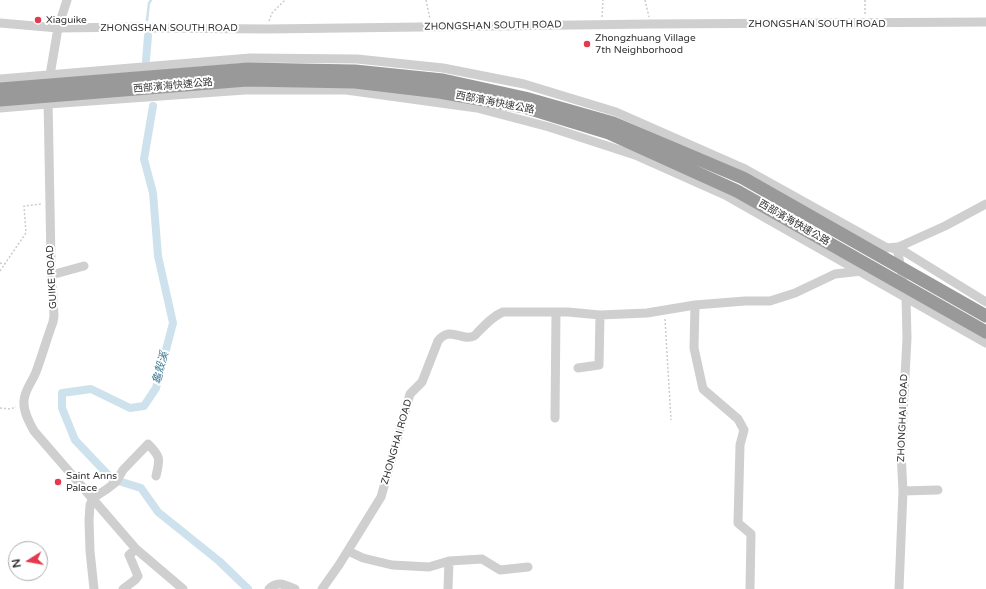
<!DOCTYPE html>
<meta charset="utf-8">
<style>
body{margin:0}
#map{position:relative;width:986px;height:589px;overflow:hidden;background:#fff;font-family:"Varela Round",sans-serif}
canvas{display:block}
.north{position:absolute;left:8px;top:541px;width:40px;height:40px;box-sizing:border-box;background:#fff;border:1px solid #adadad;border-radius:50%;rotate:259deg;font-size:11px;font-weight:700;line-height:16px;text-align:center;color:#323232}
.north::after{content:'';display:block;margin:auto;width:14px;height:18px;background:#e4394e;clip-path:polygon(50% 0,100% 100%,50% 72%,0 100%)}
</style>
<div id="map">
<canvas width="986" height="589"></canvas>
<div class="north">N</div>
</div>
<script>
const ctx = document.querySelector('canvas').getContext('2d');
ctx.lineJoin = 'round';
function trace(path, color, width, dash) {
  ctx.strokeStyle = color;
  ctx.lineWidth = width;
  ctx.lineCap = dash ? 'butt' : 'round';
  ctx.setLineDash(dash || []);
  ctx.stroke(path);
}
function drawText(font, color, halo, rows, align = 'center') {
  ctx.font = font + ' "Varela Round","Noto Sans TC",sans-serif';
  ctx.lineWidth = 4;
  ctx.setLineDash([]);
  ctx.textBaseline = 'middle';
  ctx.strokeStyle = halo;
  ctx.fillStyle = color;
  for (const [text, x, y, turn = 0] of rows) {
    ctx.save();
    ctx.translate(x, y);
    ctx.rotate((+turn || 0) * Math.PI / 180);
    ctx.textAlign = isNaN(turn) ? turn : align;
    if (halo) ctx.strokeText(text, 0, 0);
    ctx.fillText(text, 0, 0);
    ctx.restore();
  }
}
const stream = new Path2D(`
 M147 20 149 3 151 0`);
const canal = new Path2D(`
 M146 60 148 36
 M153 106 144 159 153 193 158 256 173 323 156 388 144 406 130 408 91 389 62 393V408L75 440 112 479 141 488 158 512 219 561 248 589`);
const path = new Path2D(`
 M426 0 430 19
 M645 0 649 17
 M865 14V0
 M602 17 603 0
 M269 21 272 13 285 0
 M0 263 5 264
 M0 271 26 233 24 206 41 204
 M665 319 671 420
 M0 408 10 409 16 407`);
const minor = new Path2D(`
 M0 23 58 28 138 27 153 28 267 29 651 24 986 22
 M0 79 250 58 357 59 443 68 524 84 616 112 743 168 887 248 897 247 986 302
 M50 80V75L58 28 67 0
 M48 99 51 261 54 316 53 322C47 338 42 356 36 372 32 382 24 391 24 401 23 411 29 422 34 431L136 549 183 589
 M0 108 48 104 245 90H346L477 108 549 127 635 155 727 196 986 343
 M897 247 906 298 907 338 901 453 903 491 899 589
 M894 249 945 226 986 204
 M51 275 84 266
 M695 305 694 348 703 389 738 419 744 430 740 445 738 523 751 534 750 589
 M578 368 599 365 600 315
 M555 418 556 312
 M903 491 938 490
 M348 551 363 558 392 565 429 567 449 561 482 559 500 570 528 567
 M94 589 90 551 89 520 90 505 93 498 107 489 116 482 123 470 148 444C161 457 160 459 156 476
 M123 589 135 580 138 576 129 555 136 549
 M269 589C278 580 285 585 295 589
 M322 589 339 565 381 497 410 394 422 382 438 341C450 325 462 342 474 336 476 335 477 333 478 332 486 324 493 316 503 312H568L600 315 647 313 695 305 745 301H770L795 293 835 274 862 271
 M448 589 449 561`);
const highwayBridge = new Path2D(`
 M0 89 248 69 355 71 443 80 525 98 613 123 743 178 986 316
 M0 100 247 80 355 82 439 92 524 107 609 133 737 191 986 332`);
const markers = [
 [38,20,4,"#e4394e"],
 [587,44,4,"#e4394e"],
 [58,482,4,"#e4394e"]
];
const poiNames = [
 ["Xiaguike",46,20],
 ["Zhongzhuang Village",595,38],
 ["7th Neighborhood",595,50],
 ["Saint Anns",66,476],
 ["Palace",66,488]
];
const streetNames = [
 ["ZHONGSHAN SOUTH ROAD",817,24],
 ["ZHONGSHAN SOUTH ROAD",493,26,-1],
 ["ZHONGSHAN SOUTH ROAD",169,28],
 ["西部濱海快速公路",173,86,-5],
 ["西部濱海快速公路",495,103,11],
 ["西部濱海快速公路",794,223,30],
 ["GUIKE ROAD",52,277,-93],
 ["ZHONGHAI ROAD",903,418,-88],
 ["ZHONGHAI ROAD",397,442,-74]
];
const waterNames = [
 ["龜殼溪",161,368,-75]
];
trace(stream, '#cee2ed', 2.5);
trace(canal, '#cee2ed', 8);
trace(path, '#ccc', 1.5, [2, 2]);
trace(minor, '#cfcfcf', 9);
trace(highwayBridge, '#999', 13);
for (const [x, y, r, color] of markers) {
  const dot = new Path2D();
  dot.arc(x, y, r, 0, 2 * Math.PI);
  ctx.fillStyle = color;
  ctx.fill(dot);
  trace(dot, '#fff', 1.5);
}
drawText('10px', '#323232', '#fff', poiNames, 'left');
drawText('10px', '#323232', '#fff', streetNames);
drawText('italic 11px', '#3f7894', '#fff', waterNames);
</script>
